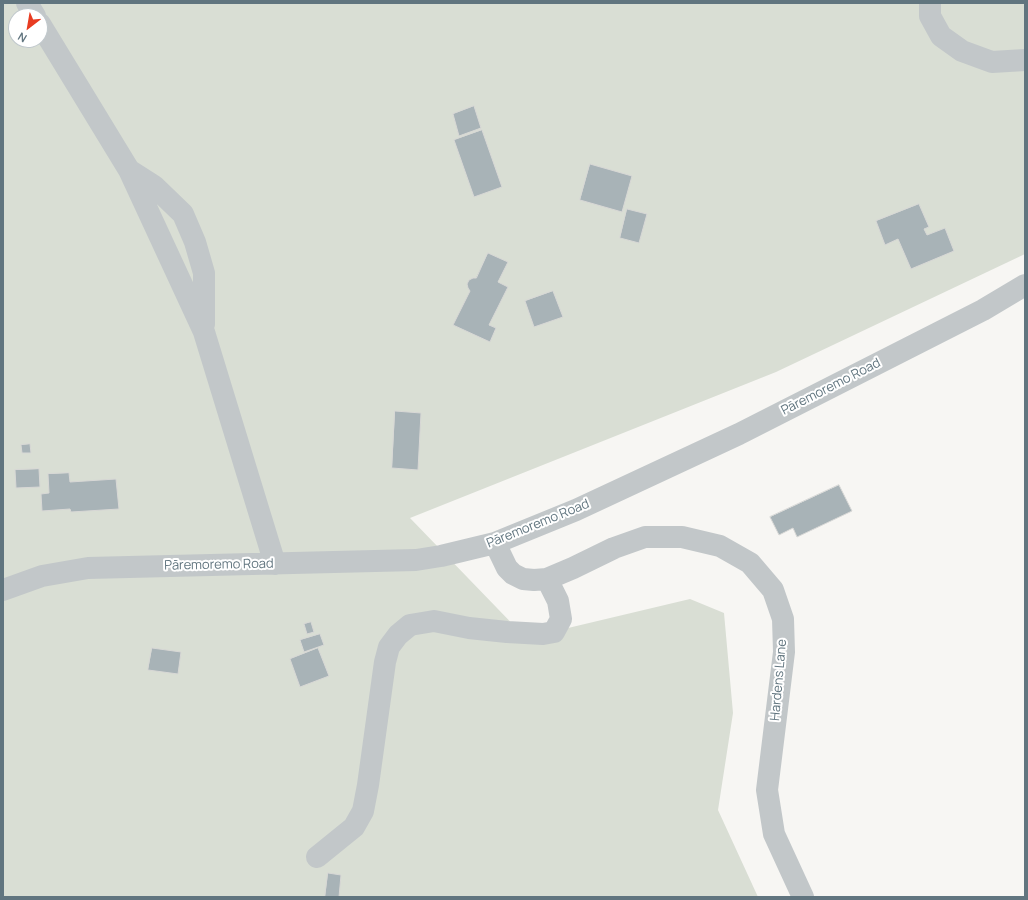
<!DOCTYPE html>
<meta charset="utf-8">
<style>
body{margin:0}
#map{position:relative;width:1028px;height:900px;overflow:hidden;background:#f7f6f3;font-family:Manrope,sans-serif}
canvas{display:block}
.frame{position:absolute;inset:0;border:4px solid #61757f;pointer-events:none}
.north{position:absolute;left:8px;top:8px;width:40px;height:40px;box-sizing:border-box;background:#fff;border:1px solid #c0c8cc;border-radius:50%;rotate:211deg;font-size:11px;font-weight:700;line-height:16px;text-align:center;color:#61757f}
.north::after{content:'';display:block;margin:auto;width:14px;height:18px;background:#e83c22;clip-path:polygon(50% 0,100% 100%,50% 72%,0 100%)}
</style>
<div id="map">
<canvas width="1028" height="900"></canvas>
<div class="frame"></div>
<div class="north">N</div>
</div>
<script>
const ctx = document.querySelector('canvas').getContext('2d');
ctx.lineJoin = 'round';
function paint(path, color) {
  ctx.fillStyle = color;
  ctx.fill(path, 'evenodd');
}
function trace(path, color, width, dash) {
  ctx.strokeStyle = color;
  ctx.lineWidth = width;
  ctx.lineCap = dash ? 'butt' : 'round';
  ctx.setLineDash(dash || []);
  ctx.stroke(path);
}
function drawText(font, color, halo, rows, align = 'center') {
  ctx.font = font + ' Manrope,sans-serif';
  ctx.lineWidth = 4;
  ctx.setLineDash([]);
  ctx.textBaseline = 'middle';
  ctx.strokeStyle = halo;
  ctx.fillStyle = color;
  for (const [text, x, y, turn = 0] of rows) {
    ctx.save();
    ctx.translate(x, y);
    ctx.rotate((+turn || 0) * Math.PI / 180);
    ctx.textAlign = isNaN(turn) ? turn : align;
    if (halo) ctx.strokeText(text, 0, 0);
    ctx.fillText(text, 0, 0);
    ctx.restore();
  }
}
const green = new Path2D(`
 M3 3H1025V254L776 372 410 518 526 638 690 599 724 613 733 713 718 810 758 897H3ZM16 16H40V40H16Z`);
const building = new Path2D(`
 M474 106 481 128 459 136 453 114Z
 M482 130 502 187 474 197 454 140Z
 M590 164 632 176 622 212 580 200Z
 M919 204 929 227 924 229 927 235 945 228 954 251 911 269 898 239 885 245 876 221Z
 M627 209 647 214 639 243 620 238Z
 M488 253 508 262 498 282 508 287 489 325 496 328 490 342 453 325 470 291 468 288 467 284 469 280 473 278H476Z
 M553 291 563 317 534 327 525 301Z
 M395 411 421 413 418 470 392 468Z
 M30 444 31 453H22L21 445Z
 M39 469 40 487 16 488 15 470Z
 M69 473 70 482 116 479 119 509 71 512 70 509 42 511 41 494 49 493 48 474Z
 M839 485 852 511 797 537 793 528 779 535 770 517Z
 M311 622 314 632 307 634 304 624Z
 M320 634 324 645 304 652 300 640Z
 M152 648 181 652 178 674 148 670Z
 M318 648 329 676 300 687 290 659Z
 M328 873 341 875 339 897H325Z`);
const minor = new Path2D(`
 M27 3 35 16
 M930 3V16L941 36 962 51 992 62 1025 60
 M40 24 129 170 204 332 275 564
 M129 170 154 186 183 214 195 242 204 273V324
 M495 543 507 568 513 574 523 579 534 580 547 579 573 568 614 548 645 537H682L720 546 750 563 773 590 783 619 784 652 767 790 774 834 803 897
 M3 590 42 576 88 568 416 560 441 556 495 543 576 510 739 434 983 310 1025 285
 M317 857 354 827 363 811 368 785 385 662 389 647 398 635 410 625 434 621 469 628 507 632 543 634 554 632 561 619 558 601 547 579`);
const streetNames = [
 ["Pāremoremo Road",831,387,-27],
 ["Pāremoremo Road",538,524,-22],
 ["Pāremoremo Road",219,565,-1],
 ["Hardens Lane",779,680,-85]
];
paint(green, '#d9ded4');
paint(building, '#a8b3b7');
trace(building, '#d8d8d6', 1);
trace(minor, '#c2c7c9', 22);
drawText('13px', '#61757f', '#fff', streetNames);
</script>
